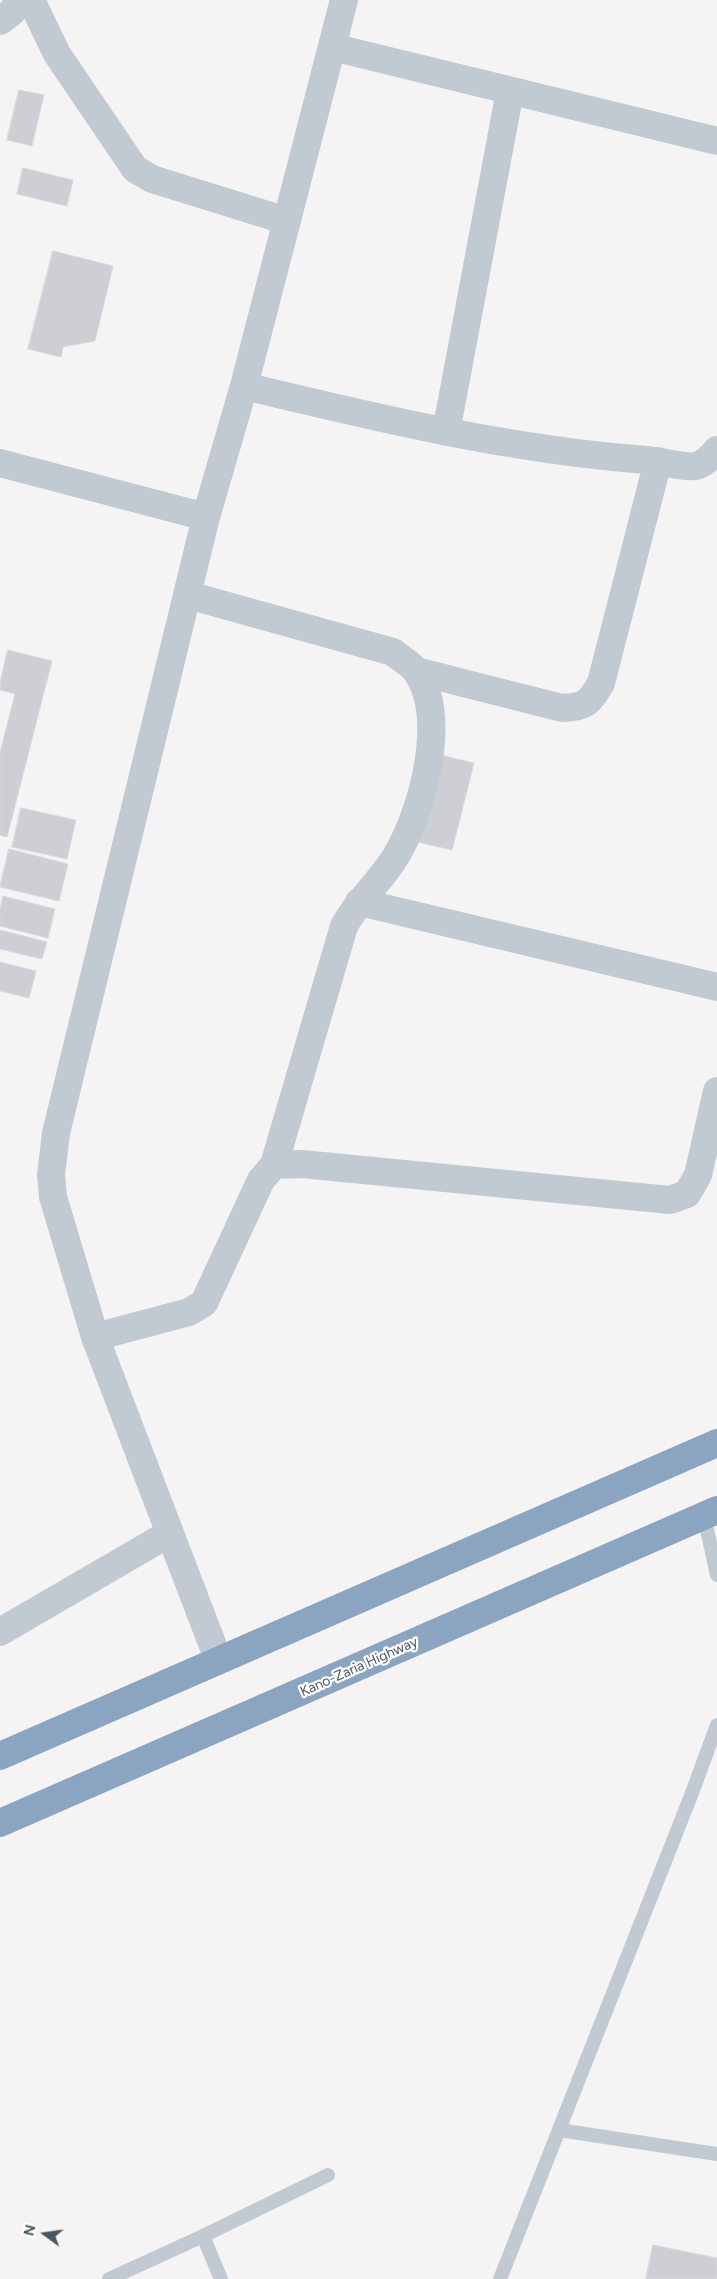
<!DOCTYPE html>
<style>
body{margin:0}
#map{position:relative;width:717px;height:2279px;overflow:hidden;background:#f5f3f3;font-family:Figtree,sans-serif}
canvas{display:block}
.north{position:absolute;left:20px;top:2209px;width:50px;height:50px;-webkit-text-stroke:4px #fff;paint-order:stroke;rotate:284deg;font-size:14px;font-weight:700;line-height:20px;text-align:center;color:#4a5661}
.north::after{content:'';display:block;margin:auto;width:18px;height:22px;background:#4a5661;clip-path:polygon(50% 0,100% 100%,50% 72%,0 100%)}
</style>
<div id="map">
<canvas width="717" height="2279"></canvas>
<div class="north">N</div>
</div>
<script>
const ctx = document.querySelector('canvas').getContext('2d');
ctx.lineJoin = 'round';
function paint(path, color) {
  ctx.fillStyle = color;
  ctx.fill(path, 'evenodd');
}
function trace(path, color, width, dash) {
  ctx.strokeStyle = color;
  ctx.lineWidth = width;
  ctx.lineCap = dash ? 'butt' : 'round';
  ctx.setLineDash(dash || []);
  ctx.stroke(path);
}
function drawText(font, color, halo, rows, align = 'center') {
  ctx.font = font + ' Figtree,sans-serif';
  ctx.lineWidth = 4.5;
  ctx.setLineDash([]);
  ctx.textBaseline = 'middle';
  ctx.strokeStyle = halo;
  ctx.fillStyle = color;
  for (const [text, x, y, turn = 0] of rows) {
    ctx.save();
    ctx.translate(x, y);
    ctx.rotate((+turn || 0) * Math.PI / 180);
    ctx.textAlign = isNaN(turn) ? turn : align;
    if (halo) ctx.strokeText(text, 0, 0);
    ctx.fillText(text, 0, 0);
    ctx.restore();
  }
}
const building = new Path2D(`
 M19 90 44 95 32 146 7 140Z
 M23 168 73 180 67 206 17 194Z
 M53 251 113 266 95 341 63 347 61 357 28 349Z
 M8 650 52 661 7 837 0 835V753L15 694 0 690V683Z
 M440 755 474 763 452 850 418 842Z
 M21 808 76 820 67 859 12 847Z
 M9 849 68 864 59 901 0 887Z
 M3 896 55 909 48 938 0 926V910Z
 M0 930 47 942 42 959 0 949Z
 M0 962 36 971 29 998 0 991Z
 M653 2245 717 2258V2279H646Z`);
const lane = new Path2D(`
 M704 1516 717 1575
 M559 2130 717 2154
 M203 2236 328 2175
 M109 2279 203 2236 221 2279
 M500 2279 692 1793 717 1725`);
const street = new Path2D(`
 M31 0 57 54 135 169 152 179 287 221
 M0 21 12 12 20 0
 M332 47 717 141
 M244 386C377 418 511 450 647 460 658 461 688 468 696 466 704 464 712 456 717 450
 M446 432 510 91
 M0 463 206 517
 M188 595 393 652C400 658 411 664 416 671 449 716 422 813 396 856 381 881 358 900 344 926L274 1165
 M416 671 562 708C586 707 589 703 601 683L658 461
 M359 902 717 987
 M95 1337 189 1312 204 1303 261 1180 274 1165 302 1164 670 1200 687 1194 698 1175 717 1091
 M0 1632 170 1533
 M218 1659 95 1337 53 1197 51 1175 56 1133 206 517 244 386 344 0`);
const highway = new Path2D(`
 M0 1756 717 1443
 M0 1823 717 1510`);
const streetNames = [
 ["Kano-Zaria Highway",359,1667,-24]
];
paint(building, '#cdcfd5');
trace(building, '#d7d9de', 1);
trace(lane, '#c1cad2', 14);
trace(street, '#c1cad2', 28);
trace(highway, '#8ba5c1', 28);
drawText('14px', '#4a5661', '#fff', streetNames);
</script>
